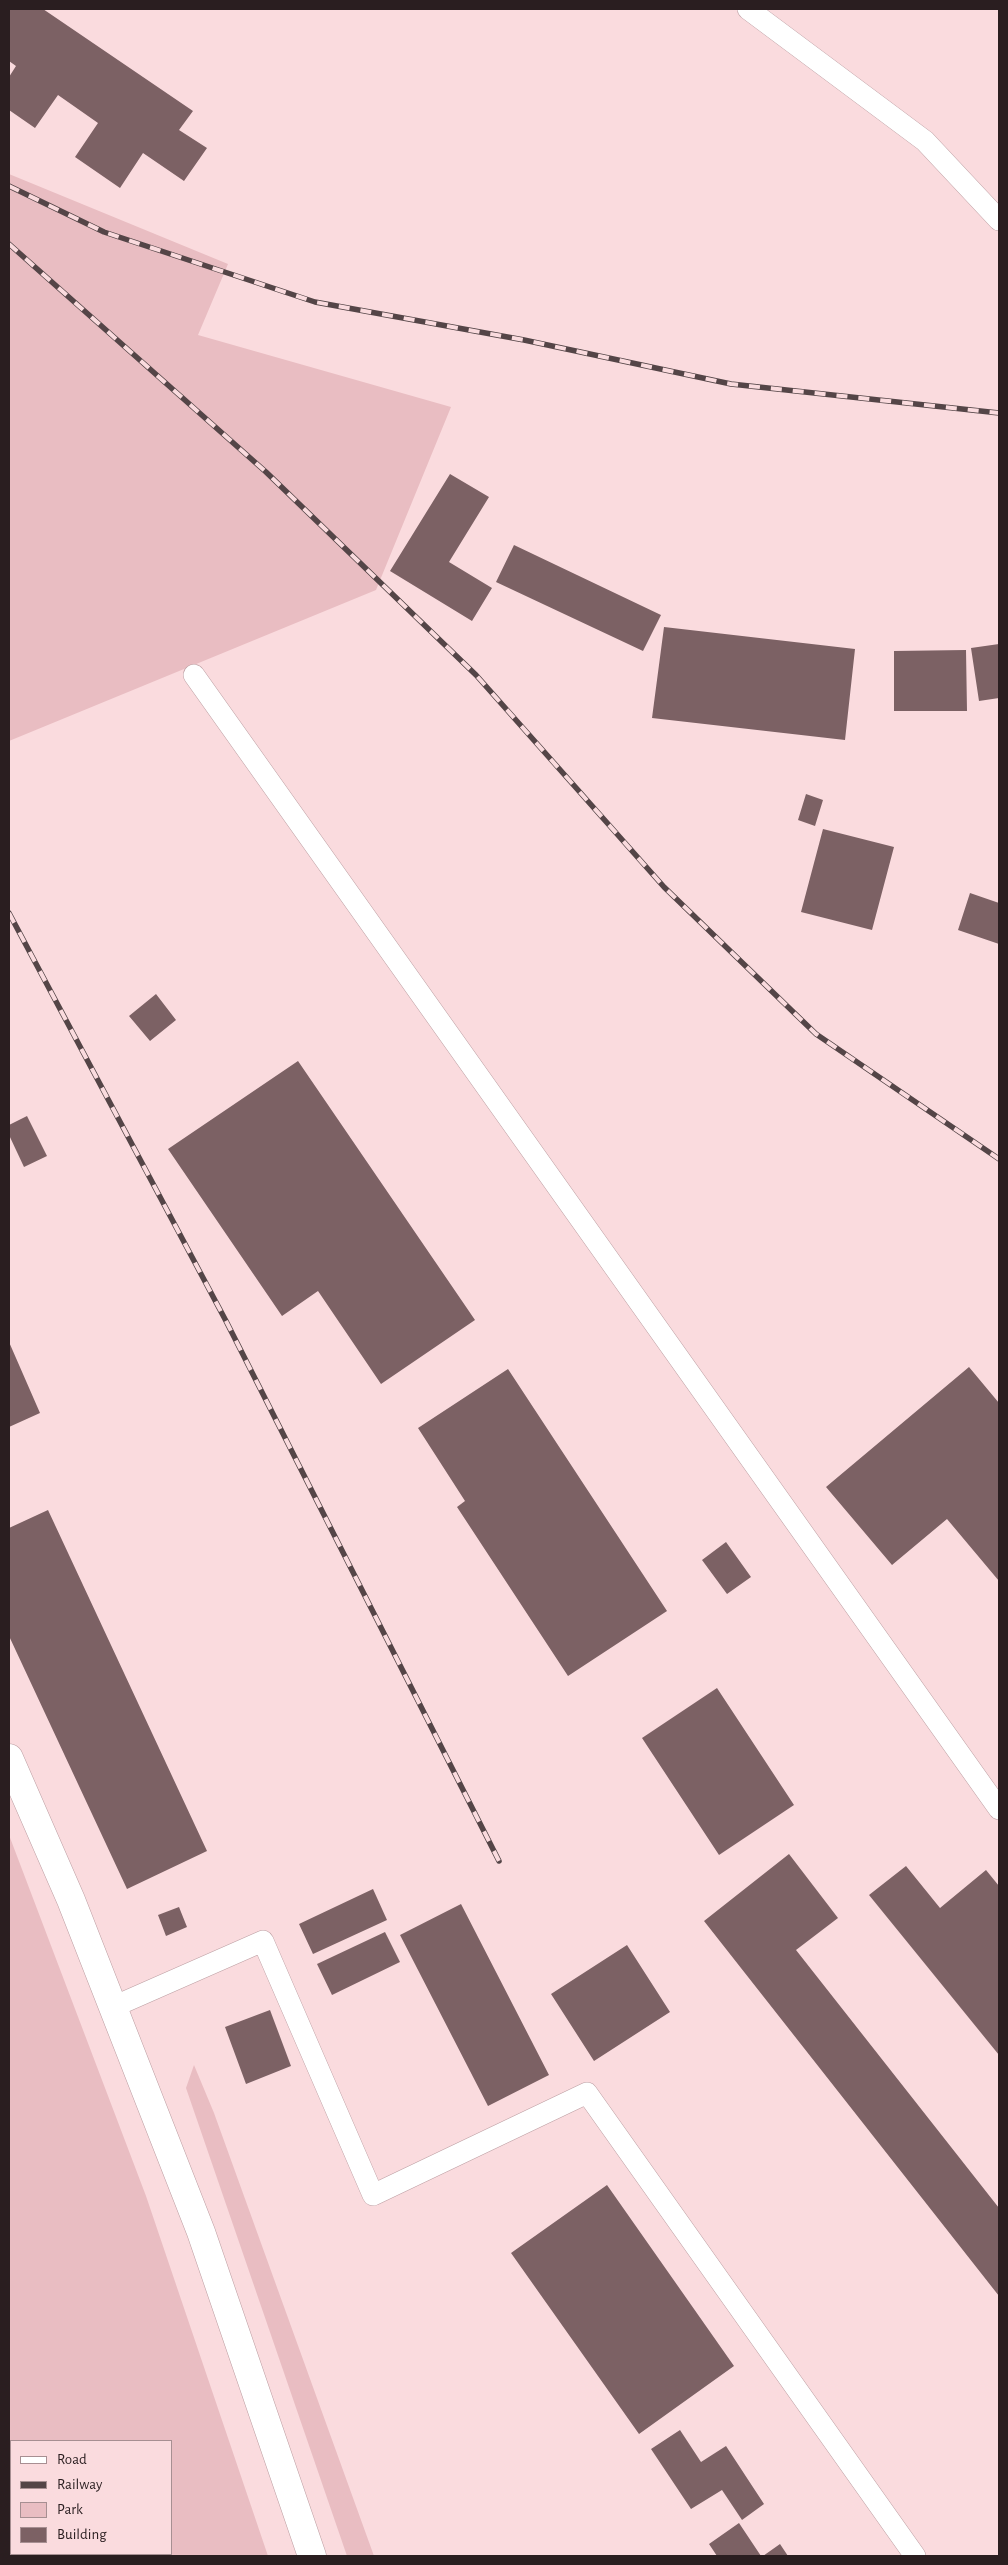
<!DOCTYPE html>
<style>
body{margin:0}
#map{position:relative;width:1008px;height:2565px;overflow:hidden;background:#fadbde;font-family:"Alegreya Sans",sans-serif}
canvas{display:block}
.frame{position:absolute;inset:0;border:10px solid #2a1e20;pointer-events:none}
.legend{position:absolute;left:10px;top:2440px;width:162px;height:115px;box-sizing:border-box;background:#fadbde;border:1px solid #a78f92;margin:0;padding:6px 9px;list-style:none;font-size:15px;color:#2a1e20}
.legend li{display:flex;align-items:center;gap:10px;height:25px}
.legend b{width:25px;border:1px solid #a78f92}
</style>
<div id="map">
<canvas width="1008" height="2565"></canvas>
<div class="frame"></div>
<ul class="legend">
<li><b style="height:6px;background:#fff"></b>Road</li>
<li><b style="height:6px;background:#544547"></b>Railway</li>
<li><b style="height:14px;background:#e9bdc2"></b>Park</li>
<li><b style="height:14px;background:#7c6164"></b>Building</li>
</ul>
</div>
<script>
const ctx = document.querySelector('canvas').getContext('2d');
ctx.lineJoin = 'round';
function paint(path, color) {
  ctx.fillStyle = color;
  ctx.fill(path, 'evenodd');
}
function trace(path, color, width, dash) {
  ctx.strokeStyle = color;
  ctx.lineWidth = width;
  ctx.lineCap = dash ? 'butt' : 'round';
  ctx.setLineDash(dash || []);
  ctx.stroke(path);
}
const green = new Path2D(`
 M9 174 228 264 198 335 451 407 376 590 9 741Z
 M9 1835 146 2196 268 2556H9ZM11 2441H171V2554H11Z
 M194 2065 214 2113 374 2556H347L186 2088Z`);
const building = new Path2D(`
 M9 9H43L193 111 179 130 207 148 184 181 143 153 120 188 75 157 98 123 58 95 35 128 9 110V77L16 66 9 61Z
 M450 474 489 497 449 562 492 588 472 621 390 571Z
 M514 545 661 615 643 651 496 582Z
 M664 627 855 649 845 740 652 718Z
 M999 644V698L979 701 971 648Z
 M966 650 967 711H894V651Z
 M806 794 823 800 815 826 798 820Z
 M823 829 894 847 872 930 801 912Z
 M970 893 999 903V944L958 930Z
 M156 994 176 1020 150 1041 129 1016Z
 M298 1061 475 1320 381 1384 318 1291 282 1316 168 1149Z
 M27 1116 47 1156 24 1167 9 1135V1125Z
 M9 1342 40 1413 9 1427Z
 M969 1367 999 1403V1581L947 1519 892 1565 826 1487Z
 M508 1369 667 1611 568 1676 457 1507 465 1501 418 1428Z
 M48 1510 207 1851 127 1889 9 1636V1528Z
 M726 1542 751 1577 727 1594 702 1560Z
 M717 1688 794 1805 719 1855 642 1738Z
 M789 1854 838 1918 796 1950 999 2208V2296L704 1921Z
 M906 1866 940 1908 986 1870 999 1886V2055L869 1895Z
 M373 1889 387 1920 313 1954 299 1924Z
 M461 1904 549 2075 488 2106 400 1935Z
 M179 1907 187 1927 166 1936 158 1915Z
 M385 1932 400 1962 332 1995 317 1964Z
 M627 1945 670 2012 594 2061 551 1994Z
 M270 2010 291 2066 246 2084 225 2027Z
 M607 2185 734 2366 639 2434 511 2253Z
 M680 2430 701 2462 726 2446 764 2504 742 2520 722 2490 691 2509 651 2449Z
 M739 2523 761 2556H717L709 2544Z
 M780 2544 788 2556H763Z`);
const lane = new Path2D(`
 M748 9 925 141 999 220
 M194 675 999 1809
 M113 2007 263 1941 373 2195 587 2093 915 2556`);
const street = new Path2D(`
 M9 1758 71 1900 201 2232 312 2556`);
const rail = new Path2D(`
 M9 186 104 232 315 302 524 340 731 384 999 413
 M9 244 266 472 476 675 664 887 816 1034 999 1159
 M9 913 226 1321 499 1861`);
paint(green, '#e9bdc2');
paint(building, '#7c6164');
trace(lane, '#bc9ea2', 22);
trace(street, '#bc9ea2', 29);
trace(lane, '#fff', 21);
trace(street, '#fff', 28);
trace(rail, '#544547', 5.5);
trace(rail, '#fadbde', 4, [11]);
</script>
